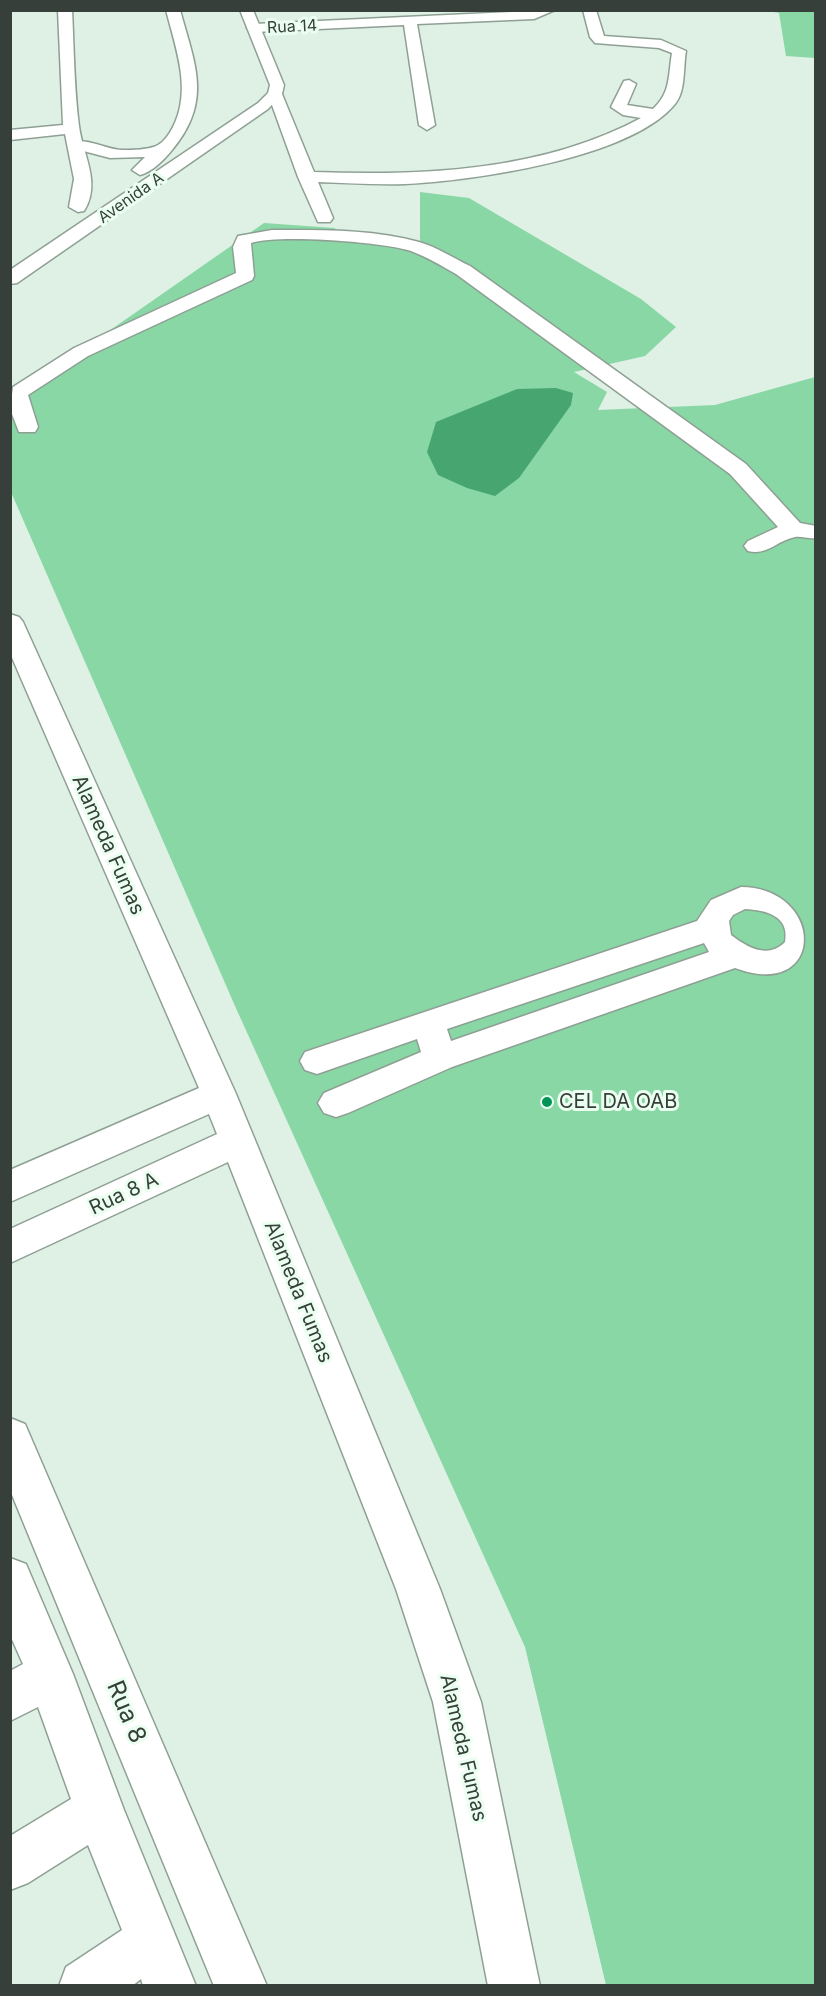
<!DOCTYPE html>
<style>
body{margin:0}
#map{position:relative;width:826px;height:1996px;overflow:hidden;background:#def1e4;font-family:Inter,sans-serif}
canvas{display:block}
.frame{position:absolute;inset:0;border:12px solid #373f3a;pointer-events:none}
</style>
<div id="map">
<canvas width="826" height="1996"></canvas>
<div class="frame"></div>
</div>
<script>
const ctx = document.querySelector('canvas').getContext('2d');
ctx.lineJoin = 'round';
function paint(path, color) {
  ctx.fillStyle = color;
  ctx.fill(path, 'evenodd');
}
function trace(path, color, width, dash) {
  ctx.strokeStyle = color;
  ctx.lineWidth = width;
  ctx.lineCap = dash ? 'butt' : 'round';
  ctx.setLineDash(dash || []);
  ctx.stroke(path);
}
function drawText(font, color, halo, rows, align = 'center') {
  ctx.font = font + ' Inter,sans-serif';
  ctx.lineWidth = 6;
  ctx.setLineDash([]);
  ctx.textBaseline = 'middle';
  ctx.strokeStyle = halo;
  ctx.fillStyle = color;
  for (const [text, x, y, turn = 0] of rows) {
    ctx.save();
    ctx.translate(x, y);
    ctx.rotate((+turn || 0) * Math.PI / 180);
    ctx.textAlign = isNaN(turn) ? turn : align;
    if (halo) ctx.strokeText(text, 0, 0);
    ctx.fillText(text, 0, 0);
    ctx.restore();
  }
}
const green = new Path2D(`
 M768 11H815V58L786 56 779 13Z
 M420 192 469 198 641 299 676 327 645 356 574 372 607 392 598 410 715 405 815 377V1985H606L525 1647 235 1006 11 492 10 400 264 223 334 228 354 240 420 245Z`);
const water = new Path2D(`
 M556 388 573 393 571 405 519 478 495 496 467 488 438 475 427 452 436 422 517 389Z`);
const minor = new Path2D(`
 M58 10H72C74 49 74 88 79 126 82 153 102 183 84 211L78 212 69 207 74 179 65 134 10 140V130L63 125Z
 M555 10 534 19 417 24 435 125 427 130 419 125 404 25 254 32 247 28 254 24Z
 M583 10H596L604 36 661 40 686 51C683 67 686 91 675 104 631 158 473 181 405 184 376 185 347 183 318 182L333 218 330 222H318L298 177 268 94 270 91 275 90 282 94 314 172C424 176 542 171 641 118L623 115 611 107 624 81 629 80 636 84 627 105 653 109C671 92 668 77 672 53L659 48 595 43 590 37Z
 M272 230C320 230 373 229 419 242 437 247 453 258 470 266L746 464 800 523 816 526V538C809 539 801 536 795 537 778 540 767 556 748 551L744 546 748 541 778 527 730 474 456 274C442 266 427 257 411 251 383 242 278 234 251 243L254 276 252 280 88 356 28 395 38 427 35 432H19L10 409 13 387 74 348 236 273 233 247 238 236Z
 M10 614 19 617 23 622 236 1094 440 1589 481 1702 540 1986H488L433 1702 396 1589 228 1162 10 1263V1229L217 1134 209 1114 10 1202V1170L199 1088 10 653Z
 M741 887C826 888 826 1002 735 968L452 1067 348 1113 336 1117 324 1113 318 1103 324 1093 421 1052 417 1039 317 1074 305 1070 300 1061 305 1052 697 921 711 900ZM745 909C766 910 790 916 785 942 768 959 748 948 731 935L729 921 733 915ZM704 943 709 952 451 1041 447 1029Z
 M10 1418 25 1424 267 1986H214L10 1490Z
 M10 1558 26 1564 73 1674 124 1810 196 1986H143L141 1979 132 1986H59L66 1967 122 1930 88 1845 28 1883 10 1890V1836L71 1799 38 1707 10 1721V1671L23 1664 10 1635Z`);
const major = new Path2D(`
 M166 10H180C195 65 213 101 172 150 165 159 152 172 140 175L132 170 145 157 110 158 72 148 70 145 72 142C87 138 106 149 122 150 132 150 149 150 158 145 164 142 170 133 173 127 192 90 176 49 166 10Z
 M240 10H253L284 85 282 94 268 109 17 283 10 284V270L258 103 268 93 270 85Z`);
const markers = [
 [547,1102,6,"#009557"]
];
const farStreetnames = [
 ["Rua 14",292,27,-3],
 ["Avenida A",131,198,-35]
];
const streetNames = [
 ["Alameda Fumas",108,845,66],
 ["Rua 8 A",124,1194,-25],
 ["Alameda Fumas",298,1292,68],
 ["Alameda Fumas",463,1748,77]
];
const poiNames = [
 ["CEL DA OAB",559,1102]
];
const nearStreetnames = [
 ["Rua 8",126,1712,67]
];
paint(green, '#88d7a5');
paint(water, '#47a56f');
trace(minor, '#8ea094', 3);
trace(major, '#8ea094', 3);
paint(minor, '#fff');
paint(major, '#fff');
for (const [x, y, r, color] of markers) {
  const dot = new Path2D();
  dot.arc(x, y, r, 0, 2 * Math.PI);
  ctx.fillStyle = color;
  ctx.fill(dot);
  trace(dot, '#ebfff1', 2);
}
drawText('16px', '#373f3a', '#ebfff1', farStreetnames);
drawText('20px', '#373f3a', '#ebfff1', streetNames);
drawText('20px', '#373f3a', '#ebfff1', poiNames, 'left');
drawText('24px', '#373f3a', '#ebfff1', nearStreetnames);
</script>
